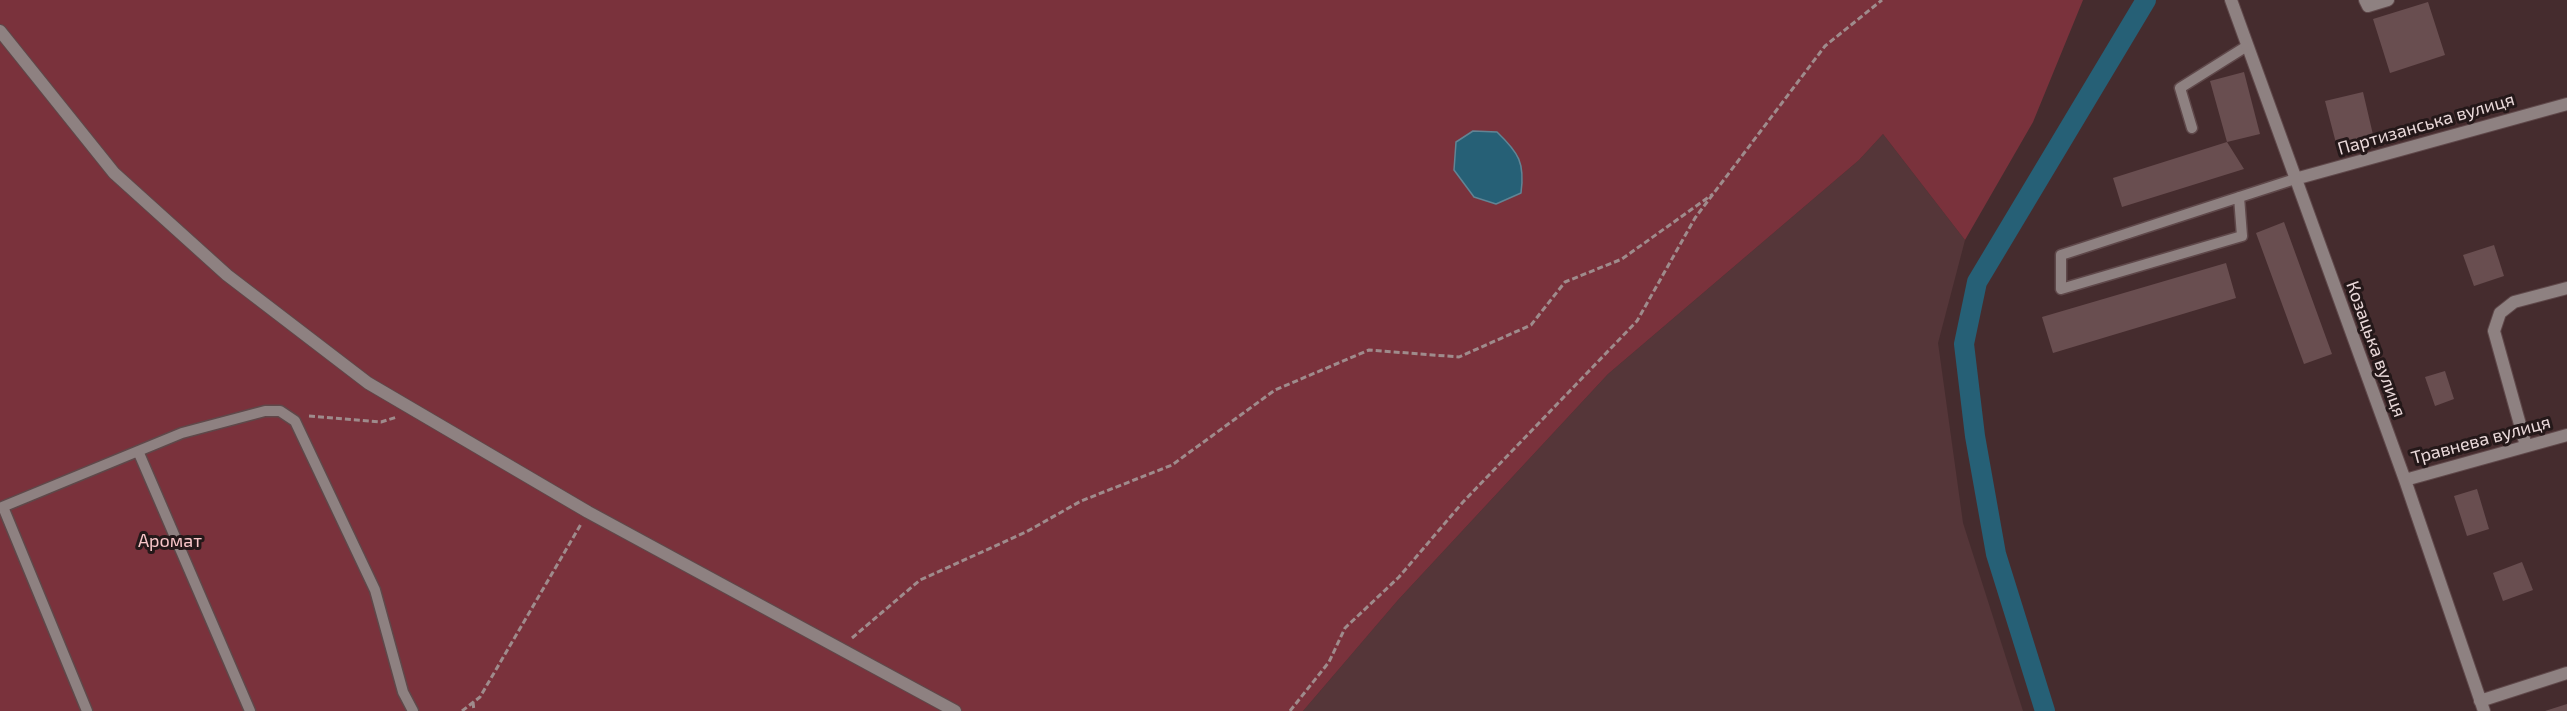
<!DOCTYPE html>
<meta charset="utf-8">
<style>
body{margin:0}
canvas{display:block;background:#452c2e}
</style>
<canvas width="2567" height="711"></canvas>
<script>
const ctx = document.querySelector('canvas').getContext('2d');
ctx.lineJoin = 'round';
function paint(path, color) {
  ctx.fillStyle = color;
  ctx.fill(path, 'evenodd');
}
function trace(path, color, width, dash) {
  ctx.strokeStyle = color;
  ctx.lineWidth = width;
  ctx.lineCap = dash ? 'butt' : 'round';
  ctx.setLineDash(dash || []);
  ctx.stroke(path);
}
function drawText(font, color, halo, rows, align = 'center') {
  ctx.font = font + ' "Exo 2",sans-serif';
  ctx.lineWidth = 6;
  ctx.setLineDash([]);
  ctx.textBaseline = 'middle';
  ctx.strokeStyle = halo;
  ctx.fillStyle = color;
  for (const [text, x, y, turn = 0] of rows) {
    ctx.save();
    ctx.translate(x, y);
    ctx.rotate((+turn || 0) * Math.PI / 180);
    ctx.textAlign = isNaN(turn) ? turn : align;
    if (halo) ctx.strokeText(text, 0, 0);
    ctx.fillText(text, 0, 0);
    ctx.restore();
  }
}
const built = new Path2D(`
 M1883 134 1965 240 1938 343 1963 523 2023 711H1303L1398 600 1608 374 1859 160Z`);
const green = new Path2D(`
 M0 0H2083L2033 122 1965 240 1883 134 1859 160 1608 374 1398 600 1303 711H0Z`);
const water = new Path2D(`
 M1473 131 1497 132C1519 153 1525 163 1521 193L1496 204 1474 197 1454 170 1456 142Z`);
const canal = new Path2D(`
 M2045 711 1996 554 1975 436 1964 344 1977 282 2146 0`);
const building = new Path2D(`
 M2428 2 2445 55 2390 73 2373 19Z
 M2244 72 2260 134 2227 142 2210 81Z
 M2363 92 2374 139 2337 147 2325 101Z
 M2227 142 2244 169 2122 207 2113 178Z
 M2284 222 2332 354 2304 364 2256 233Z
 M2494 245 2504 276 2474 286 2463 255Z
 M2226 263 2236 298 2053 353 2042 317Z
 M2445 371 2454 399 2435 406 2425 377Z
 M2477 489 2489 529 2467 536 2454 496Z
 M2522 562 2533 590 2503 601 2493 573Z
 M2567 704V711H2545Z`);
const path = new Path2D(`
 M309 416 381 422 397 417
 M852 638 920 580 1026 532 1081 501 1172 465 1275 390 1369 350 1459 357 1531 325 1565 282 1622 259 1713 194
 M473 702 474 711
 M462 711 480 697 581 524
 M1290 711 1329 662 1345 628 1399 577 1463 502 1637 321 1695 218 1825 46 1882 0`);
const lane = new Path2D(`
 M2192 128 2180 88 2247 46
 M2239 197 2242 236 2061 289V255L2295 179
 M138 451 250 711
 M3 507 87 711
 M0 508 182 433 265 411H280L295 421 375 590 403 692 413 711`);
const street = new Path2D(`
 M2231 0 2405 480 2484 711
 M2365 0 2368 6 2388 0
 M0 31 114 173 227 275 368 383 588 512 955 711
 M2295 179 2567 104
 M2526 446 2494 331 2500 313 2514 302 2567 288
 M2405 480 2567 435
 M2480 701 2567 673`);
const streetNames = [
 ["Партизанська вулиця",2426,124,-16],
 ["Козацька вулиця",2376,349,70],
 ["Травнева вулиця",2481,440,-15]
];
const parkNames = [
 ["Аромат",170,541]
];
paint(built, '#553639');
paint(green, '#7a323c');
paint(water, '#266076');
trace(water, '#618494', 1.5);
trace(canal, '#266076', 20);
paint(building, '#694e50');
trace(lane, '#5f484a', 13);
trace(street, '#5f484a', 14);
trace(path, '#9f8b8c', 3, [6, 3]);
trace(lane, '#8e8181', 10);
trace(street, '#8e8181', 12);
drawText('18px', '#ead9da', '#241819', streetNames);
drawText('18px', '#f9c6c9', '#241819', parkNames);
</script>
